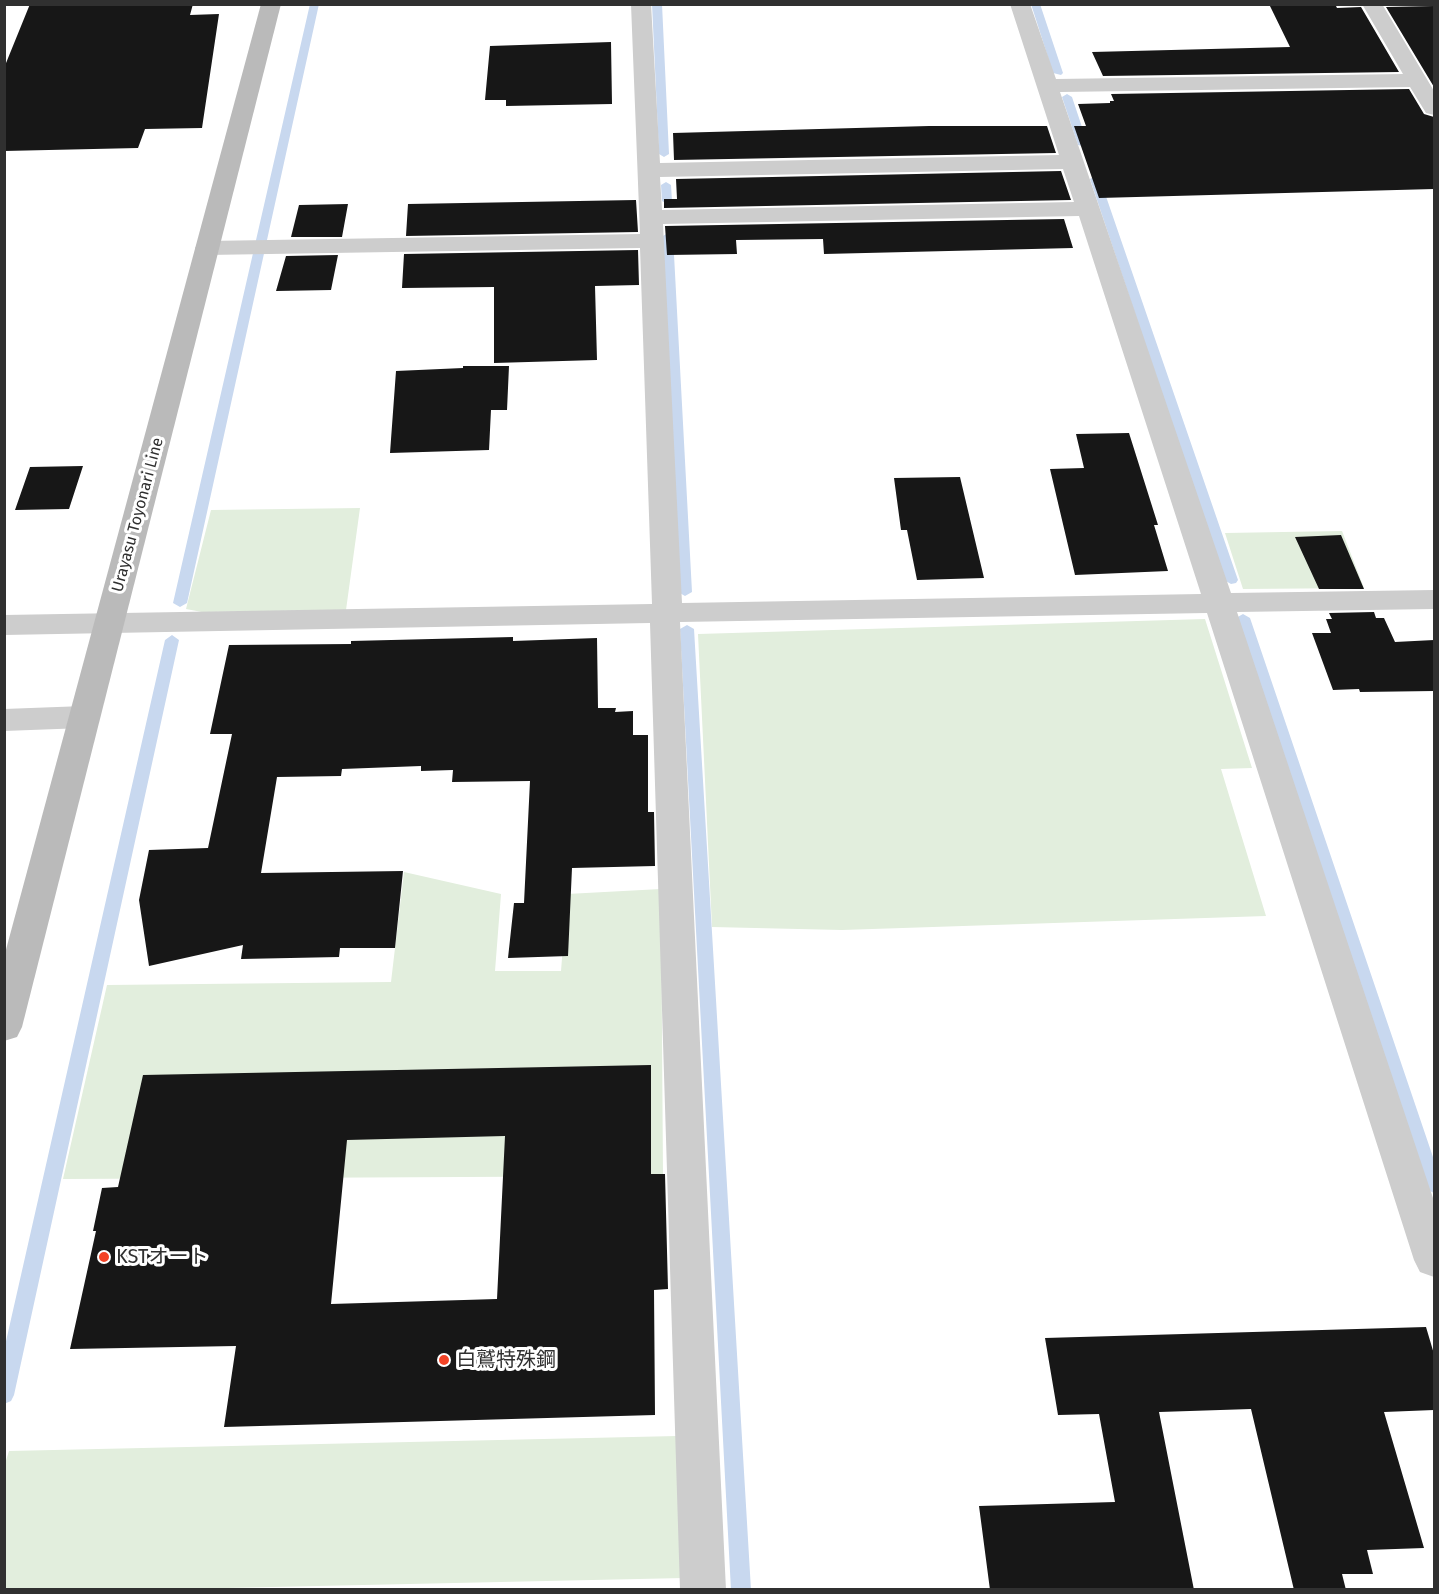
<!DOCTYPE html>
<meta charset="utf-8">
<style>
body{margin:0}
#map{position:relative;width:1439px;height:1594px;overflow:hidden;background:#fff;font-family:"Fira Sans",sans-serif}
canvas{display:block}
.frame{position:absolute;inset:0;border:6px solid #303030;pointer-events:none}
</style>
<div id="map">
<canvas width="1439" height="1594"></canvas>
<div class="frame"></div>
</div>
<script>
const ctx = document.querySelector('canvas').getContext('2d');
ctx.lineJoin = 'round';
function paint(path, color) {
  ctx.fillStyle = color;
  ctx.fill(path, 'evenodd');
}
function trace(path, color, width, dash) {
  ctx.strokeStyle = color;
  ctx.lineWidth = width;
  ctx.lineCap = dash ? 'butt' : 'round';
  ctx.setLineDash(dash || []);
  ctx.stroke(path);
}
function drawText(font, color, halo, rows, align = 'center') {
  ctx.font = font + ' "Fira Sans","Noto Sans JP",sans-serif';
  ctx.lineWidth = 6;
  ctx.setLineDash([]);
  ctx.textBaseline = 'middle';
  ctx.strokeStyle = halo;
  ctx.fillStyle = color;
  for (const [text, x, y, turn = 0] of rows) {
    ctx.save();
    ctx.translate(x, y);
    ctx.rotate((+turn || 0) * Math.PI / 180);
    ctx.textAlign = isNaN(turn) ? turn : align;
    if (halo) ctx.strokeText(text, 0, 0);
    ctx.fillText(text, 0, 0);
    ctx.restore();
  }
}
const green = new Path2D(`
 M360 508 346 610 202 612 186 609 211 510Z
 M1342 531 1364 588 1243 589 1225 533Z
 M1205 619 1252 768 1221 769 1266 916 842 930 712 927 698 634Z
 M404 872 501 894 495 971H561L567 894 661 889 663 1176 63 1179 107 985 391 982Z
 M677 1436 684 1578 180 1589 5 1590 4 1467 9 1451Z`);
const stream = new Path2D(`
 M310 4H319L187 603 180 607 173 603Z
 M652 4H662L669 154 664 157 659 154Z
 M1031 4H1040L1063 73 1061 75 1053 73Z
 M1067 94 1072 97 1088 145 1087 147 1078 145 1062 97Z
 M1095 176 1100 179 1238 580 1236 583 1231 584 1224 580 1090 179Z
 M666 182 671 185 672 201 667 204 662 201 661 185Z
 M668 233 673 236 692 592 685 596 678 592 663 236Z
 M1243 614 1250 618 1434 1160V1193L1428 1190 1425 1185 1236 618Z
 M687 625 694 629 751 1590H731L680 629Z
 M172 635 179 640 14 1395 11 1401 4 1404V1350L165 640Z`);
const building = new Path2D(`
 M30 4H193L190 15 219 14 202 128 145 129 138 148 4 151V68Z
 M1269 4H1335L1337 8 1361 7 1399 72 1103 76 1092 52 1290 47Z
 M1434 6V87L1386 7Z
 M611 42 612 104 506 106V100H485L490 46Z
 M1409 89 1424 114 1434 117V189L1099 198 1074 126H1086L1078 104 1110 103V101H1114L1111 94Z
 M929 126H1047L1056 153 674 160 673 133Z
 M1061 171 1071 200 664 208V199H677L676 179Z
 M636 200 638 232 406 236 408 204Z
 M348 204 342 237H291L299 205Z
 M1064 219 1073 248 824 254 823 239 736 240 737 254 667 255 665 226Z
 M638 250 639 285 595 286 597 360 494 363V287L402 288 404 254Z
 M338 255 331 290 276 291 286 256Z
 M463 366H509L507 410H491L489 450 390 453 396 371 463 368Z
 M1129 433 1158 525H1154L1168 571 1075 575 1050 469 1084 468 1076 434Z
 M83 466 69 509 15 510 30 467Z
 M960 477 984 578 917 580 907 530H901L894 478Z
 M1341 535 1364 589H1319L1295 537Z
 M1374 612 1376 618H1384L1395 642 1434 640V691L1360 692 1359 689 1333 690 1312 633H1331L1326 619H1332L1329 613Z
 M513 637V641L597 638 598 708H616L615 712 633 711V735H648V812H654L655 866 572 868 568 956 508 958 514 903H524L530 781 452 782 453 770 421 771V766L342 769 341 776 277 777 261 873 403 871 395 948H340L339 957 241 959 243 945 149 966 139 900 149 850 208 848 232 734H210L229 645 351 644V641Z
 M651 1065V1174H665L668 1289 654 1290 655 1415 224 1427 236 1346 70 1349 96 1231H93L102 1188 118 1187 143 1075ZM505 1136 497 1299 331 1304 347 1140Z
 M1426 1327 1434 1354V1410L1384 1412 1424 1548 1367 1550 1373 1574H1342L1346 1590H1294L1251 1409 1159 1412 1194 1590H990L979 1506 1115 1502 1099 1414 1058 1415 1045 1338Z`);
const minor = new Path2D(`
 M631 4H651L660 163 1059 155 1010 4H1030L1056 79 1403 74 1362 4H1382L1434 91V115L1426 113 1410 87 1060 92 1231 593 1434 590V609L1237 612 1434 1201V1277L1420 1272 1414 1260 1207 613 680 622 726 1590H680L650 623 4 635V615L652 604 640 248 207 255 198 253 195 248 198 243 207 241 640 234ZM1063 169 1074 202 662 210 660 177ZM1079 216 1201 594 682 603 663 224Z
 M84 706 95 709 100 717 95 725 84 728 4 731V709Z`);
const secondary = new Path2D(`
 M261 4H281L22 1027 17 1037 4 1041V957Z`);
const markers = [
 [104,1257,6,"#f34326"],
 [444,1360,6,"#f34326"]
];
const streetNames = [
 ["Urayasu Toyonari Line",138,515,-75]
];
const nearPoinames = [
 ["KSTオート",116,1257],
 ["白鷲特殊鋼",456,1360]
];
paint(green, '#e2eedd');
paint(stream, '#c8d8ef');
paint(building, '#171717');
paint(minor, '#cdcdcd');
paint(secondary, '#bababa');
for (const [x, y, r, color] of markers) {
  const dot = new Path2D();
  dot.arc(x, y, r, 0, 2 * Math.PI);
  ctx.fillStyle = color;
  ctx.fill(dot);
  trace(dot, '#fff', 2);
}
drawText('16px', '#303030', '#fff', streetNames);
drawText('20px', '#303030', '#fff', nearPoinames, 'left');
</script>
